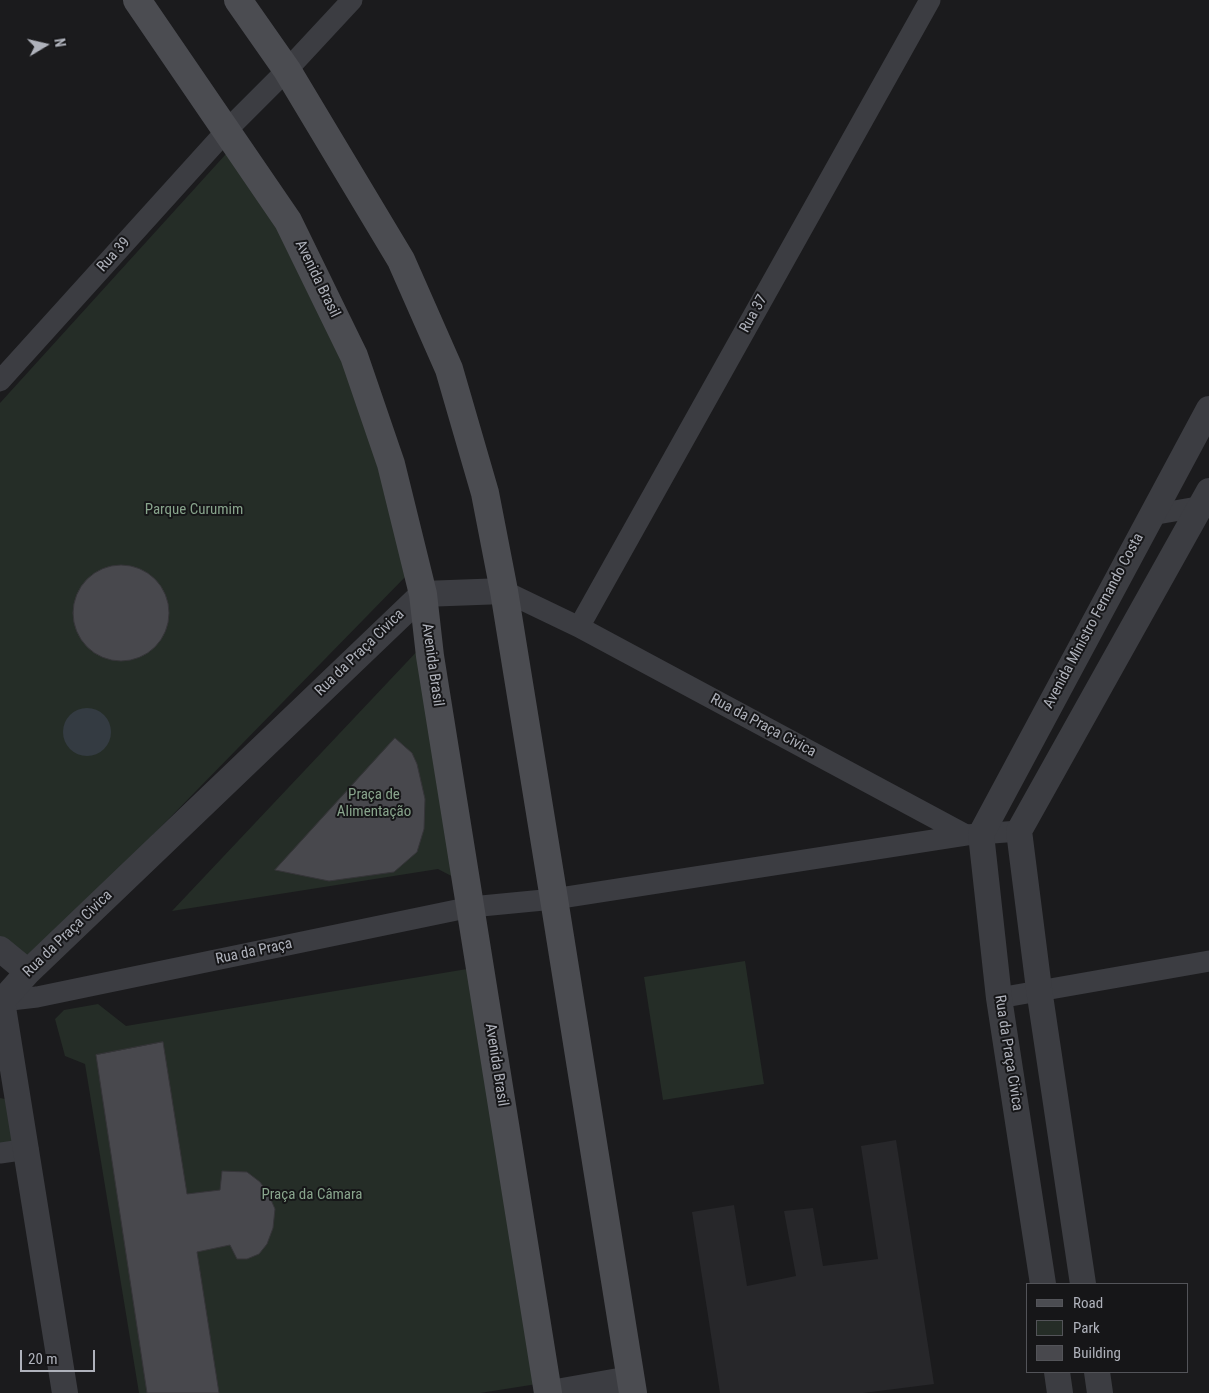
<!DOCTYPE html>
<meta charset="utf-8">
<style>
body{margin:0}
#map{position:relative;width:1209px;height:1393px;overflow:hidden;background:#1b1b1d;font-family:"Roboto Condensed",sans-serif}
canvas{display:block}
.legend{position:absolute;left:1026px;top:1283px;width:162px;height:90px;box-sizing:border-box;background:#161618;border:1px solid #535459;margin:0;padding:6px 9px;list-style:none;font-size:15px;color:#afb2bb}
.legend li{display:flex;align-items:center;gap:10px;height:25px}
.legend b{width:25px;border:1px solid #535459}
.north{position:absolute;left:20px;top:20px;width:50px;height:50px;-webkit-text-stroke:4px #161618;paint-order:stroke;rotate:81deg;font-size:14px;font-weight:700;line-height:20px;text-align:center;color:#afb2bb}
.north::after{content:'';display:block;margin:auto;width:18px;height:22px;background:#afb2bb;clip-path:polygon(50% 0,100% 100%,50% 72%,0 100%)}
.scale{position:absolute;left:20px;top:1350px;width:75px;height:22px;box-sizing:border-box;border:2px solid #afb2bb;border-top:0;padding-left:6px;font-size:15px;line-height:18px;white-space:nowrap;color:#afb2bb;-webkit-text-stroke:4px #161618;paint-order:stroke}
</style>
<div id="map">
<canvas width="1209" height="1393"></canvas>
<ul class="legend">
<li><b style="height:6px;background:#4b4c51"></b>Road</li>
<li><b style="height:14px;background:#252d27"></b>Park</li>
<li><b style="height:14px;background:#48484d"></b>Building</li>
</ul>
<div class="north">N</div>
<div class="scale">20 m</div>
</div>
<script>
const ctx = document.querySelector('canvas').getContext('2d');
ctx.lineJoin = 'round';
function paint(path, color) {
  ctx.fillStyle = color;
  ctx.fill(path, 'evenodd');
}
function trace(path, color, width, dash) {
  ctx.strokeStyle = color;
  ctx.lineWidth = width;
  ctx.lineCap = dash ? 'butt' : 'round';
  ctx.setLineDash(dash || []);
  ctx.stroke(path);
}
function drawText(font, color, halo, rows, align = 'center') {
  ctx.font = font + ' "Roboto Condensed",sans-serif';
  ctx.lineWidth = 4;
  ctx.setLineDash([]);
  ctx.textBaseline = 'middle';
  ctx.strokeStyle = halo;
  ctx.fillStyle = color;
  for (const [text, x, y, turn = 0] of rows) {
    ctx.save();
    ctx.translate(x, y);
    ctx.rotate((+turn || 0) * Math.PI / 180);
    ctx.textAlign = isNaN(turn) ? turn : align;
    if (halo) ctx.strokeText(text, 0, 0);
    ctx.fillText(text, 0, 0);
    ctx.restore();
  }
}
const built = new Path2D(`
 M896 1140 934 1384 863 1393H720L692 1212 734 1205 747 1286 796 1276 784 1211 813 1208 823 1266 878 1259 861 1146Z`);
const green = new Path2D(`
 M226 154 282 229 347 358 408 574 27 964 0 939V403Z
 M422 646 459 880 438 869 172 911Z
 M745 961 764 1084 663 1100 644 977Z
 M467 969 537 1384 480 1393H139L85 1064 65 1056 55 1019 64 1010 98 1004 126 1026Z
 M0 1098 15 1101 23 1146 0 1150Z`);
const water = new Path2D(`
 M63 732a24 24 0 1 1 48 0a24 24 0 1 1-48 0Z`);
const building = new Path2D(`
 M73 613a48 48 0 1 1 96 0a48 48 0 1 1-96 0Z
 M395 738 412 753 417 764 425 799 424 829 417 852 394 872 329 881 275 870Z
 M163 1042 187 1194 220 1190 222 1171 247 1172 260 1182 268 1193 275 1209 273 1228 267 1244 259 1254 247 1259H237L230 1245 197 1252 219 1393H147L96 1055Z`);
const minor = new Path2D(`
 M0 381 227 130 287 70 352 0
 M1151 515 1209 505
 M504 591 579 627 966 835
 M579 627 930 0
 M999 998 1209 961
 M2 1001 37 997 471 907 554 899 966 835 1019 831
 M0 1153 28 1149`);
const tertiary = new Path2D(`
 M0 949 28 972
 M1043 1284 999 998 981 834 1209 409
 M1083 1284 1039 989 1019 831 1209 491
 M1057 1372 1060 1393
 M1097 1372 1100 1393
 M65 1393 2 1001 28 972 423 594 504 591
 M551 1393 630 1379`);
const secondary = new Path2D(`
 M137 0 288 221 354 356 391 464 423 594 430 656 548 1393
 M238 0 287 70 401 260 449 369 485 493 504 591 554 899 633 1393`);
const streetNames = [
 ["Rua 39",114,255,-48],
 ["Avenida Brasil",317,279,64],
 ["Rua 37",754,314,-61],
 ["Avenida Ministro Fernando Costa",1094,621,-62],
 ["Rua da Praça Civica",360,653,-44],
 ["Avenida Brasil",432,665,82],
 ["Rua da Praça Civica",763,726,28],
 ["Rua da Praça Civica",68,934,-44],
 ["Rua da Praça",254,952,-12],
 ["Rua da Praça Civica",1008,1053,81],
 ["Avenida Brasil",496,1065,81]
];
const parkNames = [
 ["Parque Curumim",194,510],
 ["Praça de",374,795],
 ["Alimentação",374,812],
 ["Praça da Câmara",312,1195]
];
paint(built, '#27272a');
paint(green, '#252d27');
paint(water, '#343b42');
paint(building, '#48484d');
trace(building, '#363539', 1);
trace(minor, '#3c3d42', 21);
trace(tertiary, '#3c3d42', 26);
trace(secondary, '#4b4c51', 28);
drawText('15px', '#afb2bb', '#161618', streetNames);
drawText('15px', '#88a48c', '#161618', parkNames);
</script>
